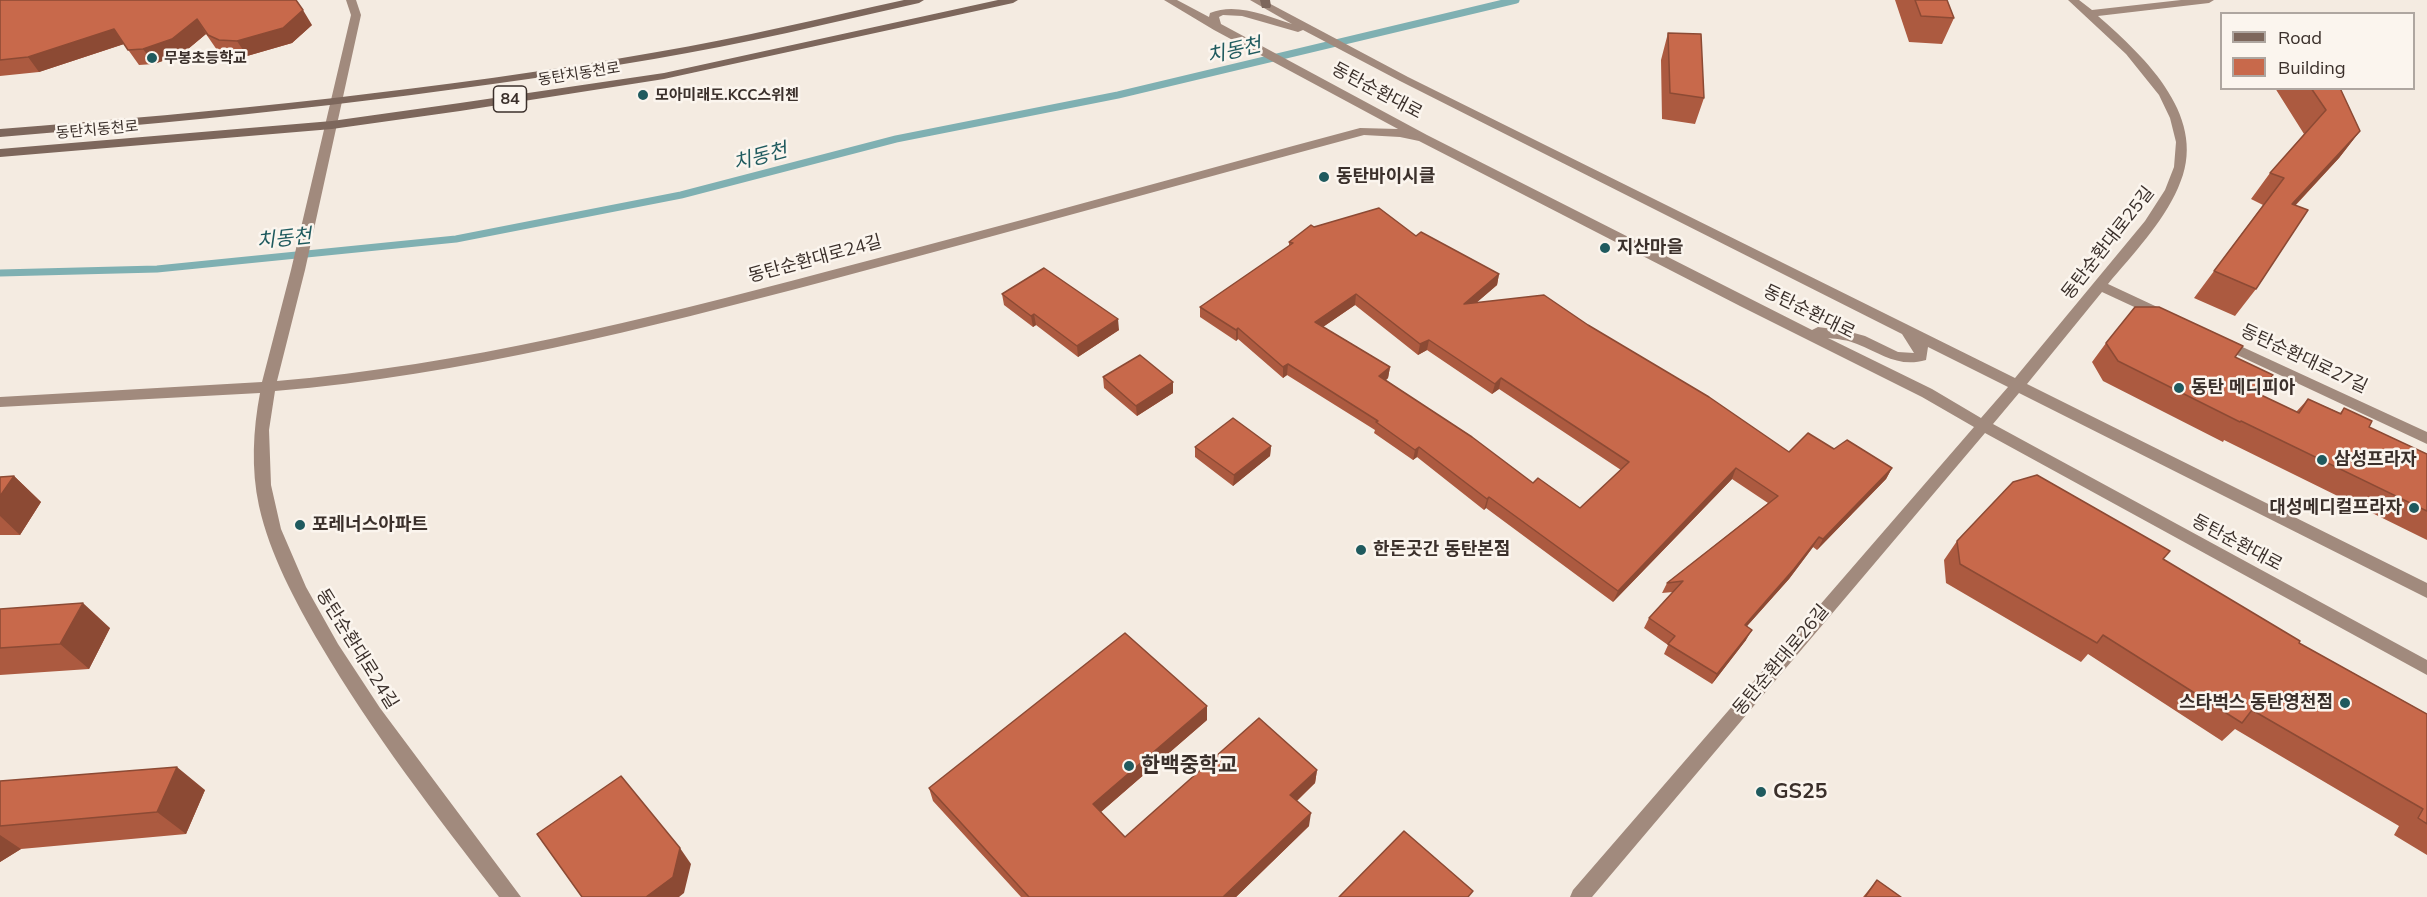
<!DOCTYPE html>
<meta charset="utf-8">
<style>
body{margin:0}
#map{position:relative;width:2427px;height:897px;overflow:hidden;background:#f4ebe1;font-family:Mulish,sans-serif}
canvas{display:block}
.legend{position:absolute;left:2220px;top:12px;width:195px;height:78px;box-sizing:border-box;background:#fbf5ee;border:2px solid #aea6a0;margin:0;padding:8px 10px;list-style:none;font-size:18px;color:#3b302b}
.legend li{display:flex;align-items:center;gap:12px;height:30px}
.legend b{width:30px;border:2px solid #aea6a0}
</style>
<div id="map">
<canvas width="2427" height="897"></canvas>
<ul class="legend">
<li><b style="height:8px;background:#7d675c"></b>Road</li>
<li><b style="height:16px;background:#c8694b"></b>Building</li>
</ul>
</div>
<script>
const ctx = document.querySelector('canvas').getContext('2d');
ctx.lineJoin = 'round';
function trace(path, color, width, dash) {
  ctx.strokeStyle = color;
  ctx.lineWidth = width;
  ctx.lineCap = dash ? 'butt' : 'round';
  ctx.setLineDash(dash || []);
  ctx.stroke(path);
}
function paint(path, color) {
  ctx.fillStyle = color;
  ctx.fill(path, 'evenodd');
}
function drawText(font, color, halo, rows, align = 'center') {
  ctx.font = font + ' Mulish,"Noto Sans KR",sans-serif';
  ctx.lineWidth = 5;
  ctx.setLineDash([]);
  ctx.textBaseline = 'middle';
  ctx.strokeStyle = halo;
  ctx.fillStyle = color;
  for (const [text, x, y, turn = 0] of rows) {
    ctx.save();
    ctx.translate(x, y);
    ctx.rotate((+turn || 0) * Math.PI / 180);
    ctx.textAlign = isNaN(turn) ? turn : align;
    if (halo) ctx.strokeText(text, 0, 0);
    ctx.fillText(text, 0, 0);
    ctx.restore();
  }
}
const stream = new Path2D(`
 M0 273 157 269 456 239 681 195 896 139 1118 95 1516 0`);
const secondary = new Path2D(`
 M346 0H356L361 15 305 270 277 381C463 365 644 320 825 272 1003 226 1181 176 1360 128L1398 129 1214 30 1164 0H1177L1209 17 1210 13C1236 2 1267 16 1292 24L1250 0H1263L1408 77 2015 378 2145 221 2165 190 2174 167 2176 142 2170 118 2159 95 2126 54 2068 0H2079L2092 10 2181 0H2214L2209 3 2098 16C2146 58 2211 119 2178 188 2162 224 2133 254 2108 284L2168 312 2170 315 2168 318H2158L2102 292 2027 384 2427 583V598L2019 393 1993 424 2427 660V675L1985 433 1592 897H1570L1573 890 1974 427 1922 397 1740 306 1419 141 1400 137 1364 135C1185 183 1006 233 826 281 644 329 463 375 275 391L269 430 271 485 281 529 306 587 338 644 380 708 521 897H499C436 815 372 733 320 644 295 601 270 555 259 506 251 469 253 430 260 393L0 407V397L262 382 291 270 351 15ZM1223 15 1242 16 1298 32 1303 30 1400 81 1902 334 1914 353 1898 352 1865 336 1847 331 1818 327 1812 330 1427 135 1221 24 1219 17ZM1828 338C1838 339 1848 340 1857 344 1882 354 1899 368 1926 360L1928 347 2008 387 1981 418 1932 389Z
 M2223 338 2427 432V444L2218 346 2216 343Z`);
const primary = new Path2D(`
 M904 0H924L919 3C831 23 743 44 654 59 437 96 219 119 0 137V129C220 112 440 90 657 52 740 38 822 18 904 0Z
 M998 0H1018L1013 3 664 79 460 111 332 129 0 157V149L332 121 460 103 664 73Z
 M1260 0H1270L1271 6 1270 8H1262Z`);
const wall = new Path2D(`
 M0 0 312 25 292 43 247 56 228 55 217 50 206 34 182 54 154 64 139 65 124 44 39 72 0 76Z
 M1895 0H1947L1954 18 1942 44 1909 42Z
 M1668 33 1704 98 1695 124 1662 119 1661 60Z
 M2275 88H2340L2360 131 2339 158 2295 206 2256 289 2235 316 2194 298 2263 205 2251 199 2270 173 2304 134Z
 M1314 227 1416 236 1499 274 1497 285 1476 303 1588 325 1789 452 1834 449 1892 468 1886 479 1817 550 1813 547 1789 579 1747 626 1746 640 1712 684 1664 654 1668 645 1644 628 1649 618 1673 592 1662 593 1667 583 1768 503 1732 479 1613 602 1486 508 1484 510 1417 457 1413 460 1374 433 1375 430 1287 375 1283 378 1238 339 1236 341 1200 317V307L1289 246V242ZM1355 305 1418 355 1427 350 1492 394 1499 389 1621 470 1580 508 1533 483 1386 380 1388 378 1390 367 1323 327Z
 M1002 294 1119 330 1078 357 1036 325 1033 327 1004 305Z
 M2106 343 2235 357 2259 394 2296 412 2308 399 2340 413 2344 408 2369 427 2427 454V540L2224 440 2223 442 2103 381 2092 362Z
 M1103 377 1173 393 1137 416 1104 388Z
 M1271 446 1270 456 1233 486 1195 457V447Z
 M14 476 41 502 20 535H0V477Z
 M1957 541 2163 559 2299 643 2427 714V855L2394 835 2399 826 2235 729 2222 741 2088 654 2081 662 1946 583 1944 560Z
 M0 609 110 628 89 669 0 675Z
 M1207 720 1101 812 1125 837 1317 770 1315 783 1297 801 1309 826 1236 897H1021L933 801 929 788Z
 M0 781 205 790 186 834 21 849 0 862Z
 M1877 880 1901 897H1863Z`);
const shadedWall = new Path2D(`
 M303 10 312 25 292 43 247 56 237 41Z
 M197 19 206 34 182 54 154 64 143 49Z
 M114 29 124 44 39 72 28 57Z
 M2360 131 2339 158 2271 231 2292 204Z
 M1499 274 1497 285 1462 315 1464 304Z
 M1356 294 1355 305 1314 333 1315 322Z
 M1034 314 1036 325 1033 327 1031 316Z
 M1118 319 1119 330 1078 357 1077 346Z
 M1238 328V339L1236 341V330Z
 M1429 340 1427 350 1418 355 1420 344Z
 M1288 364 1287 375 1283 378V367Z
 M1390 367 1388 378 1378 387 1379 376Z
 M1501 378 1499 389 1492 394 1495 384Z
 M1173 382V393L1137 416 1136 406Z
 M1271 446 1270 456 1233 486 1234 475Z
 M1419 447 1417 457 1413 460 1415 450Z
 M1736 468 1732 479 1613 602 1618 591Z
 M1892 468 1886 479 1817 550 1823 539Z
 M14 476 41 502 20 535 0 516V496Z
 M1489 497 1486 508 1484 510 1487 499Z
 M1819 537 1813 547 1789 579 1739 635 1745 625Z
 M83 603 110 628 89 669 60 644Z
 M1752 630 1746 640 1712 684 1717 674Z
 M1207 706V720L1095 817 1093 804Z
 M177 767 205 790 186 834 157 812Z
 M1317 770 1315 783 1289 808 1290 795Z
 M1311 813 1309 826 1236 897H1223Z
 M0 835 21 849 0 862Z
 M680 848 691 864 684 893 679 897H646Z`);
const building = new Path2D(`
 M0 0H296L303 10 283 28 237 41 219 40 208 35 197 19 172 39 143 49 128 50 114 29 28 57 0 60Z
 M1915 0H1947L1954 18 1921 16Z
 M1668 33 1701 34 1704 98 1670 93Z
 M2311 88H2340L2360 131 2292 204 2308 210 2256 289 2214 271 2284 178 2270 173 2326 110Z
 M1379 208 1416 236 1421 232 1499 274 1464 304 1544 295 1588 325 1709 397 1789 452 1808 433 1834 449 1847 440 1892 468 1823 539 1819 537 1794 569 1745 625 1752 630 1717 674 1668 644 1675 636 1649 618 1683 581 1667 583 1778 496 1736 468 1618 591 1489 497 1487 499 1419 447 1415 450 1376 422 1378 421 1288 364 1283 367 1238 328 1236 330 1200 307 1293 243 1289 242 1311 225 1314 227ZM1356 294 1420 344 1429 340 1495 384 1501 378 1629 462 1580 508 1538 478 1533 483 1472 437 1379 376 1390 367 1315 322Z
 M1044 268 1118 319 1077 346 1034 314 1031 316 1002 294Z
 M2135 307H2159L2243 346 2235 357 2273 375 2259 394 2299 413 2308 399 2341 414 2344 408 2372 421 2369 427 2427 454V511L2241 421 2240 422 2118 361 2106 343Z
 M1140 355 1173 382 1136 406 1103 377Z
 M1233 418 1271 446 1234 475 1195 447Z
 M2037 475 2170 551 2163 559 2300 641 2299 643 2427 714V824L2418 818 2423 809 2252 710 2242 723 2103 635 2097 643 1960 564 1957 541 2013 482Z
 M14 476 0 496V477Z
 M83 603 60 644 0 648V609Z
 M1125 633 1207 706 1093 804 1125 837 1259 718 1317 770 1290 795 1311 813 1223 897H1029L929 788Z
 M177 767 157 812 0 826V781Z
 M621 776 680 848 673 877 646 897H582L537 834Z
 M1404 831 1473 891 1468 897H1339Z
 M1877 880 1901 897H1865Z`);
const markers = [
 [152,58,6,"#1f5a5e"],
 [643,95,6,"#1f5a5e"],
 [1324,177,6,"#1f5a5e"],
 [1605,248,6,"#1f5a5e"],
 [2179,388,6,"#1f5a5e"],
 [2322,460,6,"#1f5a5e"],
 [2414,508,6,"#1f5a5e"],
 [300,525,6,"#1f5a5e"],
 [1361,550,6,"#1f5a5e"],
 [2345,703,6,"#1f5a5e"],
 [1129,766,6,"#1f5a5e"],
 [1761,792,6,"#1f5a5e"]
];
const farPoinames = [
 ["무봉초등학교",164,58],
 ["모아미래도.KCC스위첸",655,95]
];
const farStreetnames = [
 ["동탄치동천로",579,74,-9],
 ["동탄치동천로",97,130,-5]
];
const shields = [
 [510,99,33]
];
const shieldNames = [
 ["84",510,99]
];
const streetNames = [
 ["동탄순환대로",1377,91,28],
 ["동탄순환대로25길",2108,243,-52],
 ["동탄순환대로24길",815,259,-15],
 ["동탄순환대로",1809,312,26],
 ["동탄순환대로27길",2304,359,25],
 ["동탄순환대로",2237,543,28],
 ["동탄순환대로24길",357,649,58],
 ["동탄순환대로26길",1781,660,-50]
];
const poiNames = [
 ["동탄바이시클",1336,177],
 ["지산마을",1617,248],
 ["동탄 메디피아",2191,388],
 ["삼성프라자",2334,460],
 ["대성메디컬프라자",2402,508,"right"],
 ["포레너스아파트",312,525],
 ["한돈곳간 동탄본점",1373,550],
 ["스타벅스 동탄영천점",2333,703,"right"]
];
const waterNames = [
 ["치동천",1234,51,-13],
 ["치동천",760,157,-15],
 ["치동천",284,239,-6]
];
const nearPoinames = [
 ["한백중학교",1141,766],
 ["GS25",1773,792]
];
trace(stream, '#7fb0b2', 7);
paint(secondary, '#a18a7d');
paint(primary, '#7d675c');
paint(wall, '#ac5a40');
paint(shadedWall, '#8c4a34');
paint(building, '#c8694b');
trace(building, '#8c4a34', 1.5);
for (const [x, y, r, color] of markers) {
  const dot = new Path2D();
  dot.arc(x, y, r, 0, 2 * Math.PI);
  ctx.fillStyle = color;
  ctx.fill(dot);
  trace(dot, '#fbf5ee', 2);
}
drawText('bold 15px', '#3b302b', '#fbf5ee', farPoinames, 'left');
drawText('15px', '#3b302b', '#fbf5ee', farStreetnames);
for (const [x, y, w] of shields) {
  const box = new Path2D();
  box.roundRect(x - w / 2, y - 13, w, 26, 4.5);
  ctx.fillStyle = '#fbf5ee';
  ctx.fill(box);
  trace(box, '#3b302b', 1.5);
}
drawText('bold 16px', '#3b302b', null, shieldNames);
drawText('18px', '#3b302b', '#fbf5ee', streetNames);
drawText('bold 18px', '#3b302b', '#fbf5ee', poiNames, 'left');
drawText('italic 20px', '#1f5a5e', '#fbf5ee', waterNames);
drawText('bold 21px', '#3b302b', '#fbf5ee', nearPoinames, 'left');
</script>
